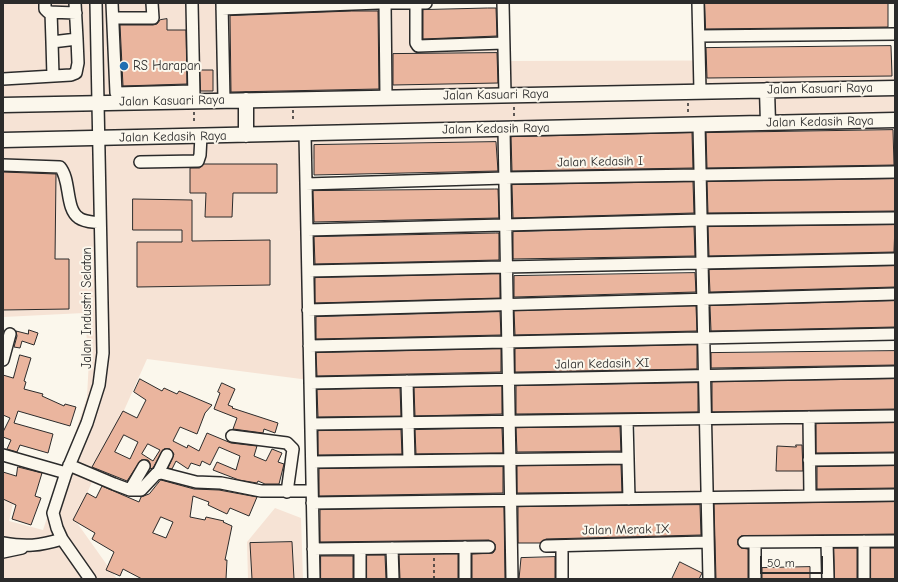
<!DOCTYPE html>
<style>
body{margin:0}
#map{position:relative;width:898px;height:582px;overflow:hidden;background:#fbf7ec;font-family:"Comic Neue",sans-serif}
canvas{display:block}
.frame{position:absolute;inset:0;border:4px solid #2b2b2b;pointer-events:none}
.scale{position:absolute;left:760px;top:556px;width:63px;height:18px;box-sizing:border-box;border:2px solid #2b2b2b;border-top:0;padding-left:5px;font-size:12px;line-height:14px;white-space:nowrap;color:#2b2b2b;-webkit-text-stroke:3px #fbf7ec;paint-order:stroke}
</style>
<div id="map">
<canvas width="898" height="582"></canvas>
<div class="frame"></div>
<div class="scale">50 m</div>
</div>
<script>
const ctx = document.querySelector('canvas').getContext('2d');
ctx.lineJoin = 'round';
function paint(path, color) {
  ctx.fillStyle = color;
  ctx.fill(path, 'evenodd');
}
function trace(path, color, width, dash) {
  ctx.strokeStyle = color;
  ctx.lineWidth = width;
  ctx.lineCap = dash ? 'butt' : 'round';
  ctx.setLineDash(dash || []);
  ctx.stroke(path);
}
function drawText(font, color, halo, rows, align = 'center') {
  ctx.font = font + ' "Comic Neue",sans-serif';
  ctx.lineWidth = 4;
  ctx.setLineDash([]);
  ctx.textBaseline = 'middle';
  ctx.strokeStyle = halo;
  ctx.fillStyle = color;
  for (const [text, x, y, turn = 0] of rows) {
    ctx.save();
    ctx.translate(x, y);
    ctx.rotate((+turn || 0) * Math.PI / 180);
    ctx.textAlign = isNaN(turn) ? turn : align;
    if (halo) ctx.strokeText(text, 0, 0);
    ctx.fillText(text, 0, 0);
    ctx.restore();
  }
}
const built = new Path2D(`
 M3 3H415L418 46 509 44 510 61 895 60V149L302 159 309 380 147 359 75 520 117 579H3V493L14 499 9 521 43 530 87 397 89 359 84 313 3 317Z
 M807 419 808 494 636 495 635 425Z
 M275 508 301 518 303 579H248L247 542Z`);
const building = new Path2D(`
 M705 3H888V27L706 29Z
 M488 8H496L497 36 423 39V10Z
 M352 11H378L379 89 231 92 230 16Z
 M167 19V30H186L187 84 123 86 120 25H153L157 24 160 20Z
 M891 46 892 76 707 78 706 48Z
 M497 53 498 83 393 85V54Z
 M200 70H213V91H201Z
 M893 130 894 165 707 168 706 133Z
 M692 133 693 168 512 171 511 137Z
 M496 142 498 171 314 175V145Z
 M204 164H277V193H233L232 217H205L206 193H190V168H199Z
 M3 172 56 174 55 259H69V309L3 310Z
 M895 179V211L708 213 707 182Z
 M693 182 694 213 513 218 512 185Z
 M495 189H498L499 218 314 222 313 191Z
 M133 199 192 200V241L270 240V285L137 287V242H182V230H133Z
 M895 225 894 252 709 256 708 227Z
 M694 227 695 256 513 259V232Z
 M496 233H499V260L315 264 314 237Z
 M895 266V287L710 292 709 270Z
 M695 273 696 292 514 297V276Z
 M500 274V298L315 303V278Z
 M895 301V327L711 331 710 306Z
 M696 306 697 331 515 335 514 311Z
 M500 312 501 335 316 339V317Z
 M29 330 38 333 34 345 22 341 20 348 14 347 17 336 16 331 28 334Z
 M697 345V369L515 372V349Z
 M501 349V372L317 376 316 353Z
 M895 351V365L711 368V353Z
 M20 355 31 358 24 381 26 382 24 389 43 394 42 396 64 406 65 404 76 407 70 426 18 411 14 423 53 434 48 453 20 445 17 452 7 449 11 440 3 437V432L10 418 3 415V375L13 378Z
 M140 379 162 391 164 388 177 394 179 391 212 405 205 413 197 434 180 427 173 441 187 448 188 445 199 451 207 433 231 443 257 446 254 456 266 461 272 449 282 453 278 462 284 464 279 484H265L258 481 257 483 239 480 213 470 217 462 236 470 240 456 219 447 210 465 202 461 200 466 191 463 188 469 176 461 172 469 168 468 174 454 170 449H164L153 468 150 469V463L148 460H141L127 481 92 467 123 411 137 418 146 400 134 392ZM124 435 138 442 130 459 115 452ZM148 444 160 450 153 461 142 454Z
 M895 379V409L712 412V382Z
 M222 383 235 389 228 405 233 407 232 408 278 423 275 433 264 429 263 433 233 429 237 418 214 409 220 393 218 392Z
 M698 383V412L516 414V386Z
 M502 386V414L415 416 414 388Z
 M400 388 401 416 318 417 317 390Z
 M895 423V452L816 453V424Z
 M620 427 621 451 517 452 516 428Z
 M502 428 503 453 416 454 415 430Z
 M401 430 402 454 318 455V431Z
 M796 445H802L803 471H776L777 446 796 447Z
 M621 465 622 492 517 493V466Z
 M895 466V488L817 489V467Z
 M18 467 42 473 35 496 41 498 31 525 12 519 16 505 3 499V472L16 476Z
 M503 467V493L319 496V469Z
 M161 480 194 489 219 490 257 497 249 516 230 508 227 514 208 505 209 502 193 496 190 517 205 520 206 517 224 521 223 522 232 526 225 560H227L226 579H142L123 569 120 576 106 570 114 552 92 539 95 533 73 520 87 493 96 498 102 486 139 502 141 497 149 494ZM161 517 173 522 166 538 153 533Z
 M895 502V534L741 536 738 539V545L741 548 748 549V579H716L714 504Z
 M700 505 701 535 546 539 540 543H518V507Z
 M504 507 505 579H472V554L493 553 495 550V544L489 540 320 542V510Z
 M292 542 294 579H252L250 543Z
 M834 548H857V579H835Z
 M871 548H895V579H871Z
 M458 554V579H400L399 555Z
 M367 555H385L386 579H367Z
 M321 556H353V579H321Z
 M555 557V579H519L521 558Z
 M680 562 702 573 699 579H672Z
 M810 567V579H762V568Z`);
const path = new Path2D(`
 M688 103V113
 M514 107V117
 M293 110V122
 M194 112V124
 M434 558V579`);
const minor = new Path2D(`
 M45 3V9L48 12 76 13
 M112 3 116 93 193 91
 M192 3 194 98
 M222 3 224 100
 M385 3 386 97
 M391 3H426
 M416 3V43L418 46 503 43
 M503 3 505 95
 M698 3 700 91
 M222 9 379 3
 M51 12 52 42
 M113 18H153L152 3
 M699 36 895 34
 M53 76 52 42 77 39 75 3
 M3 79 71 75 76 73 78 63 77 39
 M699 125 709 579
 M504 129 512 579
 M305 134 314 579
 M140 162 198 161 200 155 201 136
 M3 165 60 167C71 180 65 209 79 218 84 222 94 222 100 223
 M306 184 505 178 895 172
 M307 230 701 220 895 218
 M308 271 895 259
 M308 310 895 294
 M309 346 895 334
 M3 360 10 334
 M407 381 409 461
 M310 383 895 372
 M809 417 810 496
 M627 420 629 499
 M311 424 895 416
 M232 436 287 443 293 449 287 492
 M3 455 66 473
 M809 460 895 459
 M312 462 628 458
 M69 465 114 484 130 490H141L156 474 161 473 196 482 221 483 261 491H312
 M158 473 167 455
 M130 490 144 466
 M312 503 895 495
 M864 541V579
 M744 542 895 541
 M755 542V579
 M827 542 828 579
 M3 543C26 547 39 546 62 539
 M546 546 707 542
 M562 546V579
 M465 547V579
 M392 548 393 579
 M313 549 489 547
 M360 549V579
 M3 552 22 548
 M90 579 62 539 57 528 53 513 66 473 87 423 99 385 103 353 96 3`);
const major = new Path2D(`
 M767 90 768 123
 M246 100V135
 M3 105 895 88
 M3 140 895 120`);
const markers = [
 [124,66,5,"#1f6fb2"]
];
const poiNames = [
 ["RS Harapan",133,66]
];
const streetNames = [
 ["Jalan Kasuari Raya",820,89,-1],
 ["Jalan Kasuari Raya",496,95,-1],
 ["Jalan Kasuari Raya",172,101,-1],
 ["Jalan Kedasih Raya",820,122,-1],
 ["Jalan Kedasih Raya",496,129,-1],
 ["Jalan Kedasih Raya",173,137,-1],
 ["Jalan Kedasih I",600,162,-1],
 ["Jalan Industri Selatan",87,308,-90],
 ["Jalan Kedasih XI",602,364,-1],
 ["Jalan Merak IX",626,530,-1]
];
paint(built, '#f6e3d5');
paint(building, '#eab59e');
trace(building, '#2b2b2b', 1);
trace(minor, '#2b2b2b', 14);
trace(major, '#2b2b2b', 17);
trace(path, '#2b2b2b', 1.5, [3, 3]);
trace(minor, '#fbf7ec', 11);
trace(major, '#fbf7ec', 14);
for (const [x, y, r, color] of markers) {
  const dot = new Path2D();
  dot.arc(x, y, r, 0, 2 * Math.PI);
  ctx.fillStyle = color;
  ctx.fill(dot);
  trace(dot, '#fbf7ec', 1.5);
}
drawText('13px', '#2b2b2b', '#fbf7ec', poiNames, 'left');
drawText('13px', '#2b2b2b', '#fbf7ec', streetNames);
</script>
